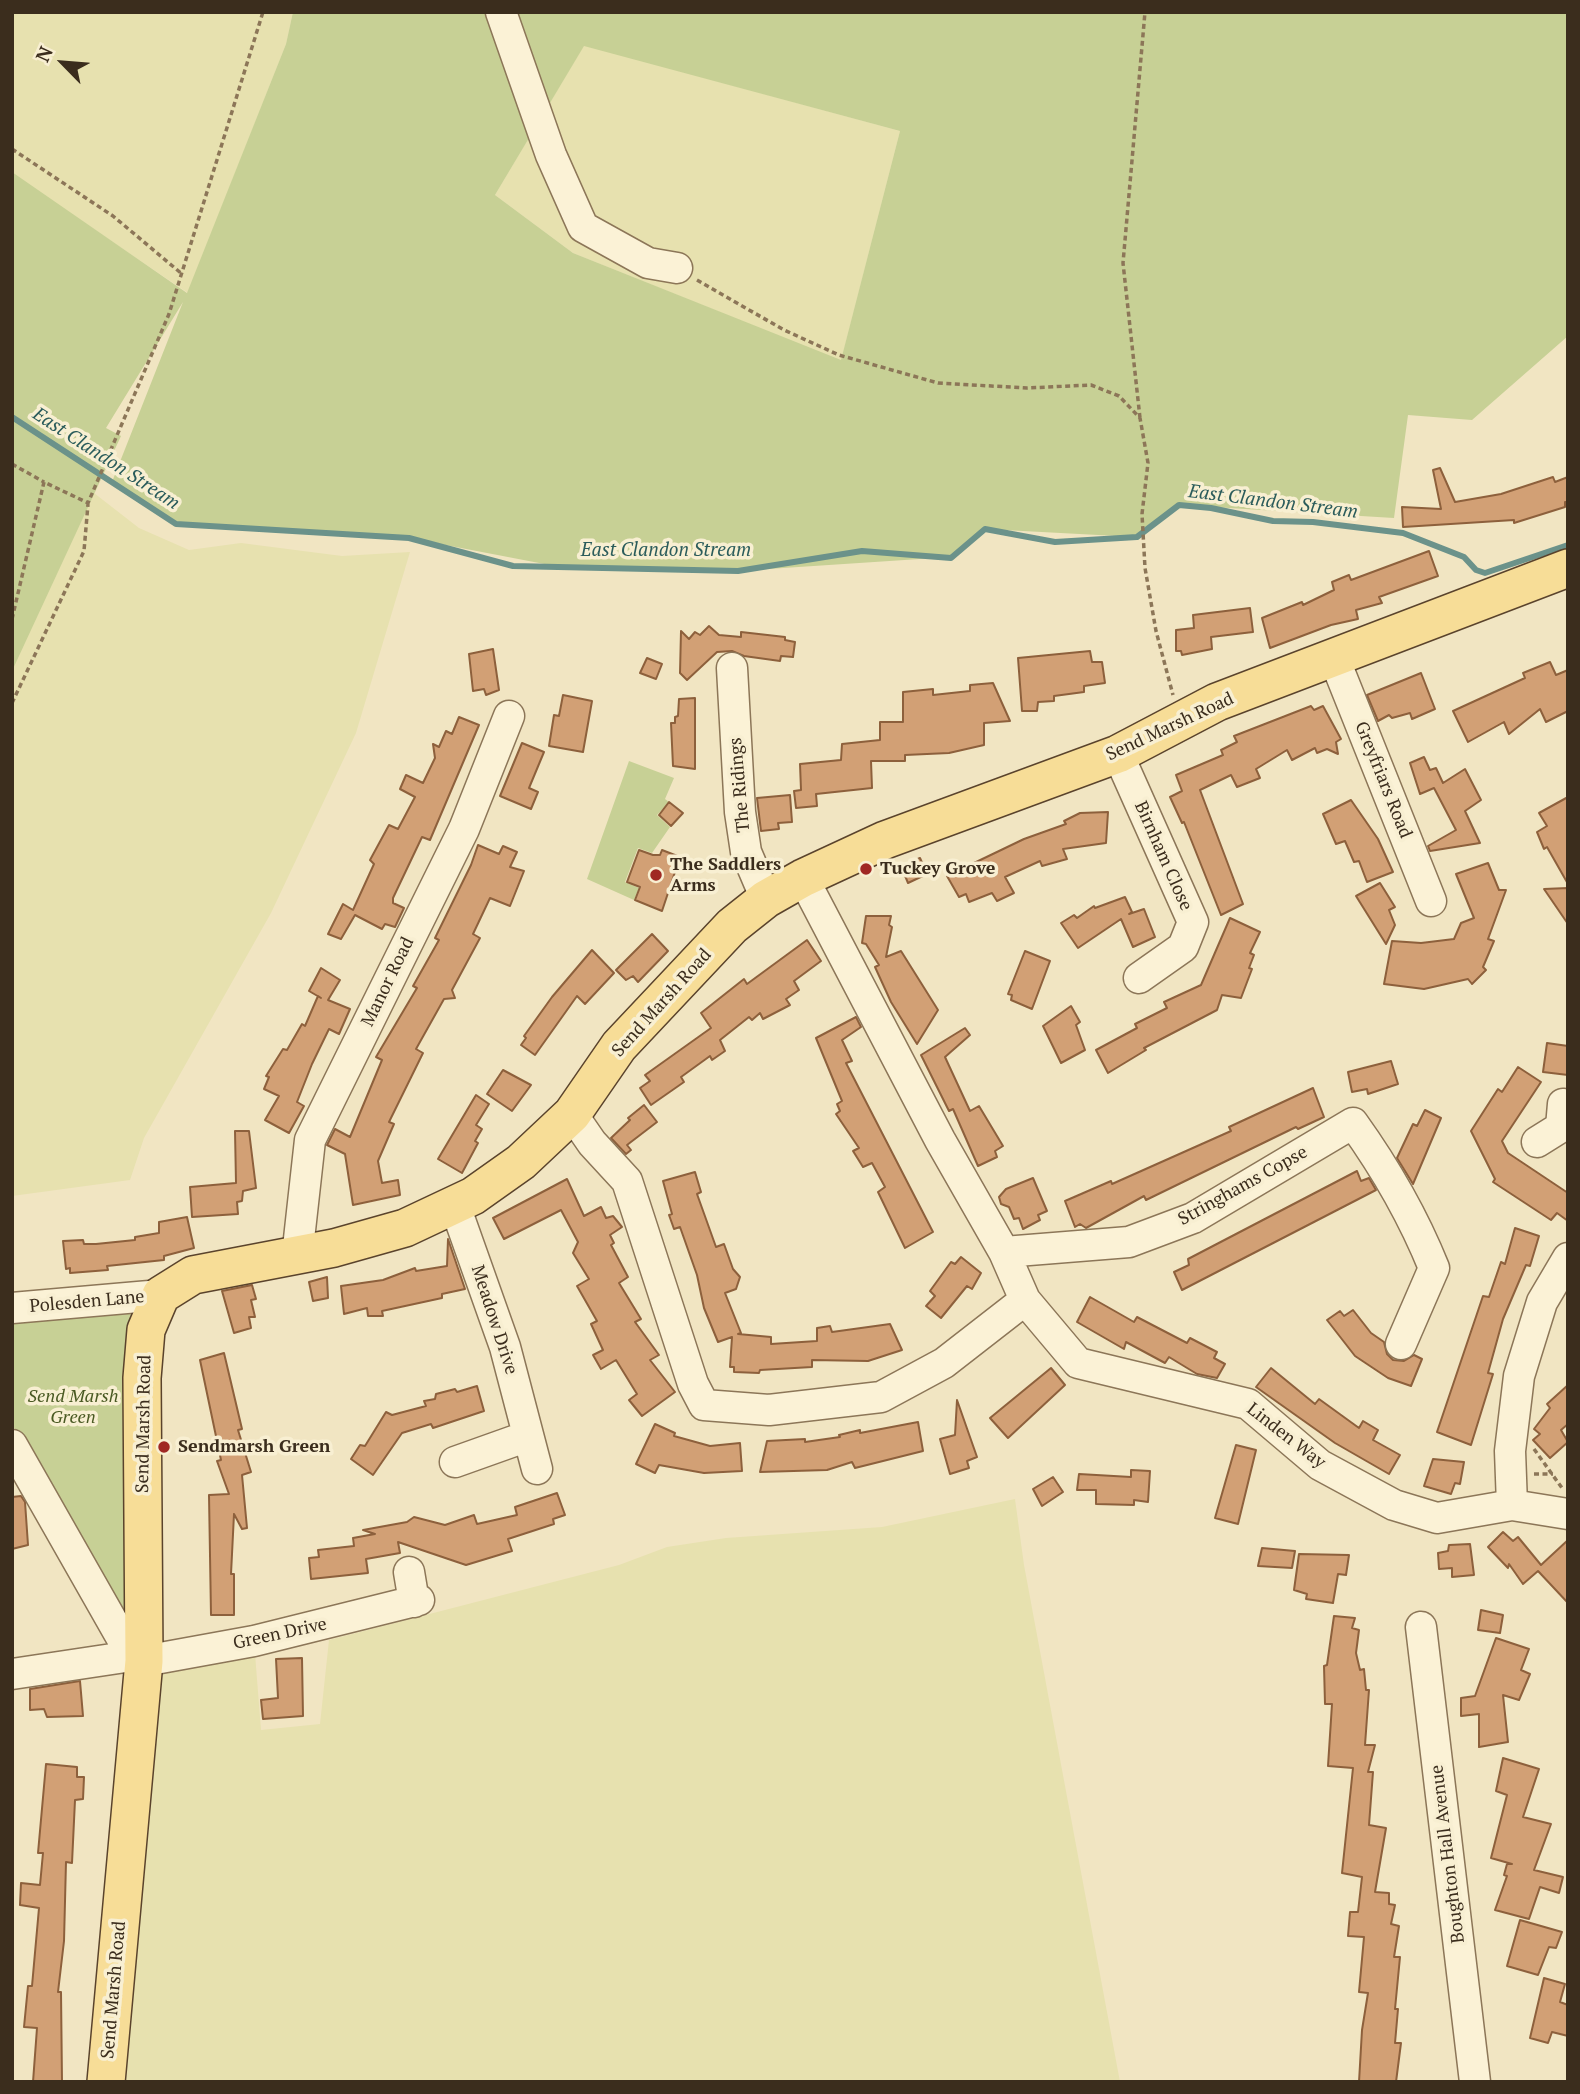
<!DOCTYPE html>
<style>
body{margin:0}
#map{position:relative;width:1580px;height:2094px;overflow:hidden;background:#f1e5c2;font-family:"PT Serif",serif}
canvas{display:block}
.frame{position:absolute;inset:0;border:14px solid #3b2d1d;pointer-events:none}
.north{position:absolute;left:28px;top:28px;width:70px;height:70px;-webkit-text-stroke:5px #f8efd2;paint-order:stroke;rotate:295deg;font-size:19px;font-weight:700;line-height:28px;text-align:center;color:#3b2d1d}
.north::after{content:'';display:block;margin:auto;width:24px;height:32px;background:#3b2d1d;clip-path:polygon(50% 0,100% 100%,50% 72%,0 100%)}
</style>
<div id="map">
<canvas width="1580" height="2094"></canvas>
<div class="frame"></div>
<div class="north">N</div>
</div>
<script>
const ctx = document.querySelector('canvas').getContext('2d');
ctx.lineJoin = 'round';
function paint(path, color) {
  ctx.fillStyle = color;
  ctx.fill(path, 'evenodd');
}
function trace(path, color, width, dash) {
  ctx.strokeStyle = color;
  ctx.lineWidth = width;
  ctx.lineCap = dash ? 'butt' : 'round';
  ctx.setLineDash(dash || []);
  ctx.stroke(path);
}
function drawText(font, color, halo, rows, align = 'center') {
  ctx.font = font + ' "PT Serif",serif';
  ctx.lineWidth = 7;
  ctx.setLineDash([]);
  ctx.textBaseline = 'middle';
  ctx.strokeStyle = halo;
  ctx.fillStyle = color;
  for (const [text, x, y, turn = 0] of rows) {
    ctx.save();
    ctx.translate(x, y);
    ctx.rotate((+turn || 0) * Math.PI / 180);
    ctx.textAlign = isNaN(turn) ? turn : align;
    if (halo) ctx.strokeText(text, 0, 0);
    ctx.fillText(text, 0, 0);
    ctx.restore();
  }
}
const farmland = new Path2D(`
 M12 12H293L286 44 188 293 12 174Z
 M584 45 900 131 841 361 573 253 495 195Z
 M94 493 139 528 189 550 241 543 342 556 410 552 356 733 271 913 144 1138 130 1180 12 1196V667Z
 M1015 1499 1024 1565 1120 2082H122L156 1657 254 1641 261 1730 320 1724 329 1640 619 1565 667 1547 726 1538 882 1527Z`);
const green = new Path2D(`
 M293 12 1568 13V336L1472 420 1408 415 1394 518 1179 505 1136 537 985 529 950 557 738 571 560 567 409 538 176 524 112 482 183 302 106 428 121 436 12 671V172L187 293 286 44ZM584 46 900 131 841 360 573 253 495 195Z
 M629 761 674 778 665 799 669 802 657 815 670 827 652 853 638 848 625 882 639 888 634 900 587 879Z
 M140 1313 134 1640 12 1424V1323Z`);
const stream = new Path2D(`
 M12 417 176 524 409 538 513 566 738 571 862 551 951 558 985 529 1055 542 1137 537 1179 505 1211 508 1273 521 1313 522 1403 533 1464 557 1476 570 1485 573 1568 545`);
const building = new Path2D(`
 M1440 468 1455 502 1501 494 1553 477 1555 482 1568 477V502H1565V507L1514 523V520L1403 527 1402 507 1441 509 1433 470Z
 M1429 551 1438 576 1379 597 1382 603 1356 610 1358 619 1331 625 1270 648 1262 618 1302 602 1303 605 1334 590 1332 582 1349 575 1351 580Z
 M1250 608 1253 632 1211 637 1212 649 1182 655 1181 651H1176V630L1194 628 1193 615Z
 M709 626 719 635 741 637V632L785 637V640L795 642 793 657 781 656 780 661 744 656 732 651 717 652 687 680 680 673 681 631 689 639 695 632 700 635Z
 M493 649 499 690 486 695 484 689 473 691 469 654Z
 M1090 651 1092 662H1102L1105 683 1084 686V692L1054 696V701L1038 702 1037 711H1022L1018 658Z
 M647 658 662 664 656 679 640 673Z
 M1550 662 1556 675 1568 670V711L1546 722 1540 709 1509 734 1504 722 1468 742 1453 711 1525 678 1523 673Z
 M1421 673 1435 709 1412 719 1410 713 1392 718 1389 715 1378 721 1367 695Z
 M993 683 1010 721 984 723V745L949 753 905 755V761H871L872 788 816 794 817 806 796 808 794 791 801 790 800 764 841 760 842 744 880 740V722H903V692L933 689V695L970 691V685Z
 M563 695 592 701 583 752 549 746 554 715 559 716Z
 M695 698V769L673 766 671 723H675V717L678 716 679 699Z
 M1311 706 1314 710 1323 706 1341 739 1336 742 1338 754 1327 749 1317 753 1315 748 1292 760 1287 750 1256 769 1260 778 1237 787 1231 775 1200 790 1243 904 1221 915 1184 822 1182 823 1170 797 1182 791 1176 775 1223 755 1221 750 1237 742 1234 736Z
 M459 717 479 725 430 840 422 837 393 898V903L404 908 395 927 385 924 382 929 355 915 341 939 328 934 343 904 353 910 374 864 370 860 389 825 398 829 415 797 400 789 406 775 423 783 435 758 433 744 439 747 446 731 452 734Z
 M522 743 544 752 529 788 538 792 531 809 500 796Z
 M1424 757 1430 770 1436 768 1443 783 1465 769 1481 800 1465 811 1480 843 1430 851 1428 846 1456 830 1434 788 1420 794 1410 763Z
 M790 795 792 822 778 823 779 829 761 831 757 798Z
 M1568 797V884L1547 847 1544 849 1537 832 1547 826 1539 813Z
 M1351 800 1378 839 1393 872 1367 882 1359 861 1354 862 1345 841 1336 844 1323 814Z
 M669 802 683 813 671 826 659 815Z
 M1108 812 1106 843 1063 849 1067 859 1042 866 1040 861 1005 877 1014 893 997 901 992 893 969 902 966 894 959 897 947 876 1024 839 1066 824 1064 821 1080 813Z
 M478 845 499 854 503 846 517 852 510 867 524 871 510 906 490 898 473 934 480 938 452 990 455 998 444 999 416 1049 423 1053 389 1122 394 1124 378 1161 382 1183 398 1180 400 1195 353 1205 345 1154 327 1145 335 1129 350 1137 382 1060 376 1057 417 988 413 986 439 940 435 938 471 865Z
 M639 850 653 855H660L662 850 680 857 662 911 635 900 640 887 627 882Z
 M920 858 927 874 908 883 901 866Z
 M1488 863 1499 890H1506L1488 939 1494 941 1483 967 1486 970 1472 984 1468 979 1424 989 1384 984 1392 941 1421 943 1454 939 1461 923 1474 918 1456 874Z
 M1380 883 1395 907 1389 910 1395 925 1386 944 1356 896Z
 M1568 888V924L1544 889Z
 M1125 897 1132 912 1129 914 1144 909 1155 937 1133 947 1121 919 1078 948 1061 923 1074 915 1077 918 1094 906 1095 908Z
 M866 916H891L889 925 892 927 886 957 901 951 938 1010 917 1044 891 1002 875 967 879 965 866 944 862 943Z
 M1230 918 1260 932 1250 953 1254 955 1249 968 1252 969 1241 998 1222 995 1217 1010 1144 1048 1146 1050 1108 1073 1096 1050 1137 1028 1135 1024 1167 1008 1164 1002 1201 985Z
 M652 934 668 951 638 982 633 976 626 980 616 970Z
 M807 940 821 961 794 981 799 990 786 999 790 1005 763 1019 760 1013 752 1020 749 1017 720 1040 725 1051 712 1060 710 1056 681 1077 684 1082 651 1105 640 1088 650 1081 645 1075 711 1028 701 1013 744 979 747 984Z
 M592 950 614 973 585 1004 577 996 535 1055 521 1045 526 1038 524 1036 552 997Z
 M1025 951 1050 961 1032 1009 1011 1000 1012 995 1008 994Z
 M321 968 340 980 328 1000 350 1009 339 1034 329 1029 312 1064 297 1102 304 1106 289 1133 265 1120 279 1096 264 1089 269 1077 266 1076 283 1049 287 1050 302 1024 305 1026 318 996 321 998 309 991Z
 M1071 1006 1080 1022 1076 1025 1085 1050 1061 1063 1043 1026Z
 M856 1017 861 1027 842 1040 852 1061 846 1063 933 1232 905 1248 878 1192 885 1187 872 1163 863 1167 853 1151 859 1148 836 1114 840 1111 837 1104 842 1101 816 1038Z
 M965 1028 970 1035 945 1057 970 1111 979 1106 1003 1146 995 1151 997 1157 978 1166 953 1109 949 1111 921 1055Z
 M1547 1043 1568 1046V1075L1543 1072Z
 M1391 1061 1398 1084 1368 1094 1367 1089 1352 1092 1348 1072Z
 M1518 1067 1541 1082 1502 1141 1508 1153 1568 1193V1221L1557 1213 1551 1220 1493 1182 1495 1179 1471 1131 1498 1089 1502 1092Z
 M503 1070 531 1085 512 1111 487 1094Z
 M1313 1088 1324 1117 1298 1129 1296 1127 1146 1200 1144 1196 1086 1228 1080 1224 1075 1227 1065 1201 1111 1181 1112 1184 1231 1131 1229 1127Z
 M476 1095 489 1104 476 1125 482 1129 475 1141 478 1143 462 1173 438 1159Z
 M644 1105 657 1122 627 1145 631 1150 626 1154 611 1138 630 1120 628 1118Z
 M1425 1110 1441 1118 1413 1184 1397 1158 1413 1124 1417 1126Z
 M235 1131H249L256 1188 243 1191 242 1201 237 1202 238 1214 192 1217 190 1187 236 1183Z
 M1357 1171 1361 1181 1369 1178 1376 1190 1182 1290 1174 1272 1189 1265 1188 1259Z
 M695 1172 701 1192 697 1194 716 1247 724 1244 733 1269 740 1277 736 1289 725 1293 741 1333 738 1334 771 1337V1344L817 1341V1328L830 1326 832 1332 890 1324 902 1350 868 1361 812 1360V1367L760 1370 759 1373 734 1372V1367H730L732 1337 718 1342 704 1308 697 1275 680 1227 674 1229 669 1215 672 1214 663 1181Z
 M1033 1178 1047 1211 1038 1215 1040 1220 1023 1229 1019 1218 1014 1219 1009 1207 1001 1204 999 1197 1006 1189Z
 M567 1179 584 1216 601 1207 606 1218 613 1216 622 1227 610 1235 614 1243 611 1245 628 1277 619 1283 641 1319 635 1322 659 1355 650 1360 675 1392 642 1416 629 1400 637 1394 616 1360 601 1369 593 1355 603 1350 591 1324 597 1321 577 1286 589 1279 573 1253 578 1242 561 1210 504 1239 493 1218Z
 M187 1217 194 1248 164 1256V1260L107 1266 108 1270 70 1273V1268L66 1269 63 1241 83 1240 84 1244H96L135 1240V1237L159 1233V1222Z
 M1515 1228 1539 1236 1530 1266 1526 1265 1503 1319 1488 1373 1493 1374 1471 1445 1437 1432 1483 1296 1489 1297 1501 1262 1505 1264Z
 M448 1239 465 1289 442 1294V1298L382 1311 383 1316H368L367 1308 344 1314 341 1286 383 1280 415 1268 416 1271 447 1266Z
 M961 1257 981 1273 972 1289 967 1286 941 1318 926 1306 935 1296 930 1291 951 1262 955 1264Z
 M327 1277 328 1298 313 1301 309 1282Z
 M252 1285 256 1299 251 1300 255 1317H249L251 1328 234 1333 222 1291Z
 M1090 1297 1134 1322 1137 1317 1187 1343 1190 1338 1217 1352 1214 1358 1225 1364 1217 1378 1197 1374 1169 1357 1165 1363 1126 1342 1124 1349 1077 1322Z
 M1353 1310 1371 1333 1384 1342 1387 1354 1393 1360 1404 1361 1414 1355 1422 1359 1411 1386 1388 1378 1355 1356 1327 1320 1340 1311 1344 1316Z
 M224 1353 242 1429 238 1430 251 1472 242 1475 247 1528 242 1529 234 1514 231 1574H234V1615H211L209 1495 229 1494 217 1461 221 1460 200 1360Z
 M1051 1368 1065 1385 1008 1438 990 1418Z
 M1271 1368 1315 1404 1319 1399 1359 1428 1363 1421 1378 1430 1373 1440 1400 1455 1389 1474 1335 1443 1256 1387Z
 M1568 1385V1424L1561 1430 1568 1442 1550 1458 1533 1440 1540 1434 1534 1429 1550 1408 1547 1404Z
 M477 1386 484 1411 433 1428 431 1424 402 1433 373 1475 351 1459 360 1445 365 1446 386 1412 392 1415 426 1406 424 1401 435 1399 436 1394 455 1389 457 1392Z
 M957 1400 977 1457 967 1461 969 1468 950 1474 940 1439 955 1435Z
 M918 1422 923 1451 855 1468 852 1462 827 1470 760 1472 767 1441 805 1439V1442L840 1437 839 1435 860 1430V1433Z
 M655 1424 675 1433 674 1436 710 1446 740 1443 742 1471 704 1473 659 1465 655 1473 636 1464Z
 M1236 1445 1256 1450 1238 1524 1215 1518Z
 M1433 1459 1464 1462 1460 1484 1455 1483 1451 1494 1424 1486Z
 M1131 1470 1150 1471 1148 1502 1134 1500V1505L1096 1504V1490H1077L1079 1474 1131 1477Z
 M1053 1477 1063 1492 1042 1506 1033 1489Z
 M557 1493 565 1515 553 1519 554 1524 508 1539 512 1551 466 1565 398 1542 400 1553 366 1559 368 1573 311 1579 309 1558 319 1557 318 1550 354 1546 353 1538 375 1534 363 1530 407 1522 414 1517 445 1525 474 1515 477 1524 517 1515 515 1507Z
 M21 1496 25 1502 28 1545 12 1549V1497Z
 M1503 1532 1513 1541 1518 1537 1541 1565 1568 1540V1603L1538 1571 1523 1584 1509 1564 1508 1568 1488 1547Z
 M1470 1544 1474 1575 1452 1577V1568L1439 1569 1438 1553 1448 1551 1449 1545Z
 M1262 1548 1295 1551 1292 1568 1258 1566Z
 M1299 1554 1349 1555 1346 1575 1338 1574 1333 1603 1306 1599 1307 1594 1294 1590Z
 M1481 1610 1503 1615 1500 1633 1478 1630Z
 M1334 1616 1355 1618 1352 1628 1359 1630 1356 1653 1360 1670 1364 1669 1366 1690H1369L1365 1745H1375L1368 1772H1373L1369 1825 1386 1828 1375 1892 1389 1893V1904L1395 1905 1391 1924 1399 1926 1394 1957H1400L1395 2009H1398L1395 2043H1401L1396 2082H1359L1362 2030 1368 1993 1359 1992 1364 1937 1348 1936 1350 1912H1358L1362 1877 1342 1873 1353 1768 1328 1766 1332 1704H1325L1324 1666 1327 1665Z
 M1496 1638 1529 1649 1521 1670 1530 1674 1519 1700 1503 1695 1508 1742 1479 1747V1714L1461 1716V1698L1475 1696Z
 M302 1658 303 1716 263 1719 261 1700 278 1698 276 1659Z
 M80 1681 83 1716 47 1717 44 1709 30 1710V1689Z
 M1503 1758 1539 1769 1523 1817 1551 1824 1534 1870 1563 1877 1559 1893 1540 1887 1529 1919 1495 1910 1507 1876 1504 1875 1507 1864H1512L1491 1858 1507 1795 1496 1791Z
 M46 1764 77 1767V1777H84L83 1799 75 1800 72 1863 66 1862 64 1941 58 1992H61L62 2082H33L37 2028 24 2027 28 1986H32L39 1908 20 1905 21 1883 40 1885 43 1853H38Z
 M1520 1920 1562 1932 1556 1948 1549 1947 1538 1975 1507 1966Z
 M1544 1978 1565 1984 1560 2002 1568 2005V2036L1552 2032 1548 2043 1530 2038Z`);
const path = new Path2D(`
 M12 149 113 216 182 274
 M697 280 784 330 839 355 938 383 1027 388 1091 385 1119 396 1140 418 1148 463 1142 514 1145 568 1156 631 1173 695
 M1140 418 1123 263 1145 12
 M12 464 44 482
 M12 619 44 482 88 503 169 314 263 12
 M12 703 84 551 88 504
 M1534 1449 1562 1488
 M1534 1474H1553`);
const minor = new Path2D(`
 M501 12 551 155 583 227 648 263 677 268
 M1334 658 1431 901
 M732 668 740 812 746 852 766 899
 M1118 754 1193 922 1183 947 1139 978
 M572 1114 592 1143 627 1181 693 1384 704 1405 769 1410 881 1397 944 1363 1025 1300 1004 1252 940 1140 803 878
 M1537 1142 1561 1127 1563 1104
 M455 1206 505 1347 537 1469
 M1004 1252 1129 1242 1193 1218 1353 1123C1386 1169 1413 1216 1434 1268L1401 1344
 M297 1257 310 1140 464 829 509 716
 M1025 1300 1078 1363 1248 1404 1320 1465 1394 1505 1437 1518 1512 1505 1568 1514
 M12 1308 161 1295
 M12 1445 132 1656 143 1671
 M455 1462 528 1436
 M1512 1505 1510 1451 1519 1376 1542 1302 1568 1258
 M409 1572 414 1602
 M1421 1627 1475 2082
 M144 1661 254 1641 419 1600
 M12 1674 132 1656`);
const major = new Path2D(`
 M106 2082 144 1661 142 1378 146 1330 161 1295 193 1275 334 1248 405 1228 473 1196 521 1162 572 1114 619 1046 732 926 766 899 803 878 885 840 1118 754 1217 702 1568 568`);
const markers = [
 [866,869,7,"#a02823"],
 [656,875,7,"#a02823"],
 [164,1447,7,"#a02823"]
];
const streetNames = [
 ["Send Marsh Road",1170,727,-25],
 ["Greyfriars Road",1383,780,68],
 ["The Ridings",740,785,-95],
 ["Birnham Close",1163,856,66],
 ["Manor Road",388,982,-64],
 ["Send Marsh Road",662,1003,-48],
 ["Stringhams Copse",1243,1186,-29],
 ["Polesden Lane",87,1302,-5],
 ["Meadow Drive",494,1320,72],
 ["Send Marsh Road",144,1424,-89],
 ["Linden Way",1286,1436,38],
 ["Green Drive",280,1634,-12],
 ["Boughton Hall Avenue",1448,1854,-97],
 ["Send Marsh Road",114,1990,-85]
];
const poiNames = [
 ["The Saddlers",670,865],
 ["Arms",670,886],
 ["Tuckey Grove",880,869],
 ["Sendmarsh Green",178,1447]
];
const parkNames = [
 ["Send Marsh",73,1397],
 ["Green",73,1418]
];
const waterNames = [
 ["East Clandon Stream",106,459,33],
 ["East Clandon Stream",1273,502,7],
 ["East Clandon Stream",666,551]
];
paint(farmland, '#e7e1af');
paint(green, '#c7d095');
trace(stream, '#6b928a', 6);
paint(building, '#d2a075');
trace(building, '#8d603c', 2);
trace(minor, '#8c7658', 33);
trace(major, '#5a432c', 40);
trace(path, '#8c7658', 3.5, [5, 3.5]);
trace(minor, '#fbf2d6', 30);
trace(major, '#f7dd97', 37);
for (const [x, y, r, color] of markers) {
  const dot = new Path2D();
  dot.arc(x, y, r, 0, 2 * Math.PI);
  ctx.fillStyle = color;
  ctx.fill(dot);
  trace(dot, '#f8efd2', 2.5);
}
drawText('18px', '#3b2d1d', '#f8efd2', streetNames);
drawText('bold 18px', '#3b2d1d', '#f8efd2', poiNames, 'left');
drawText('italic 18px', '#495922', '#f8efd2', parkNames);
drawText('italic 19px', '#2b5c5b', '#f8efd2', waterNames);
</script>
